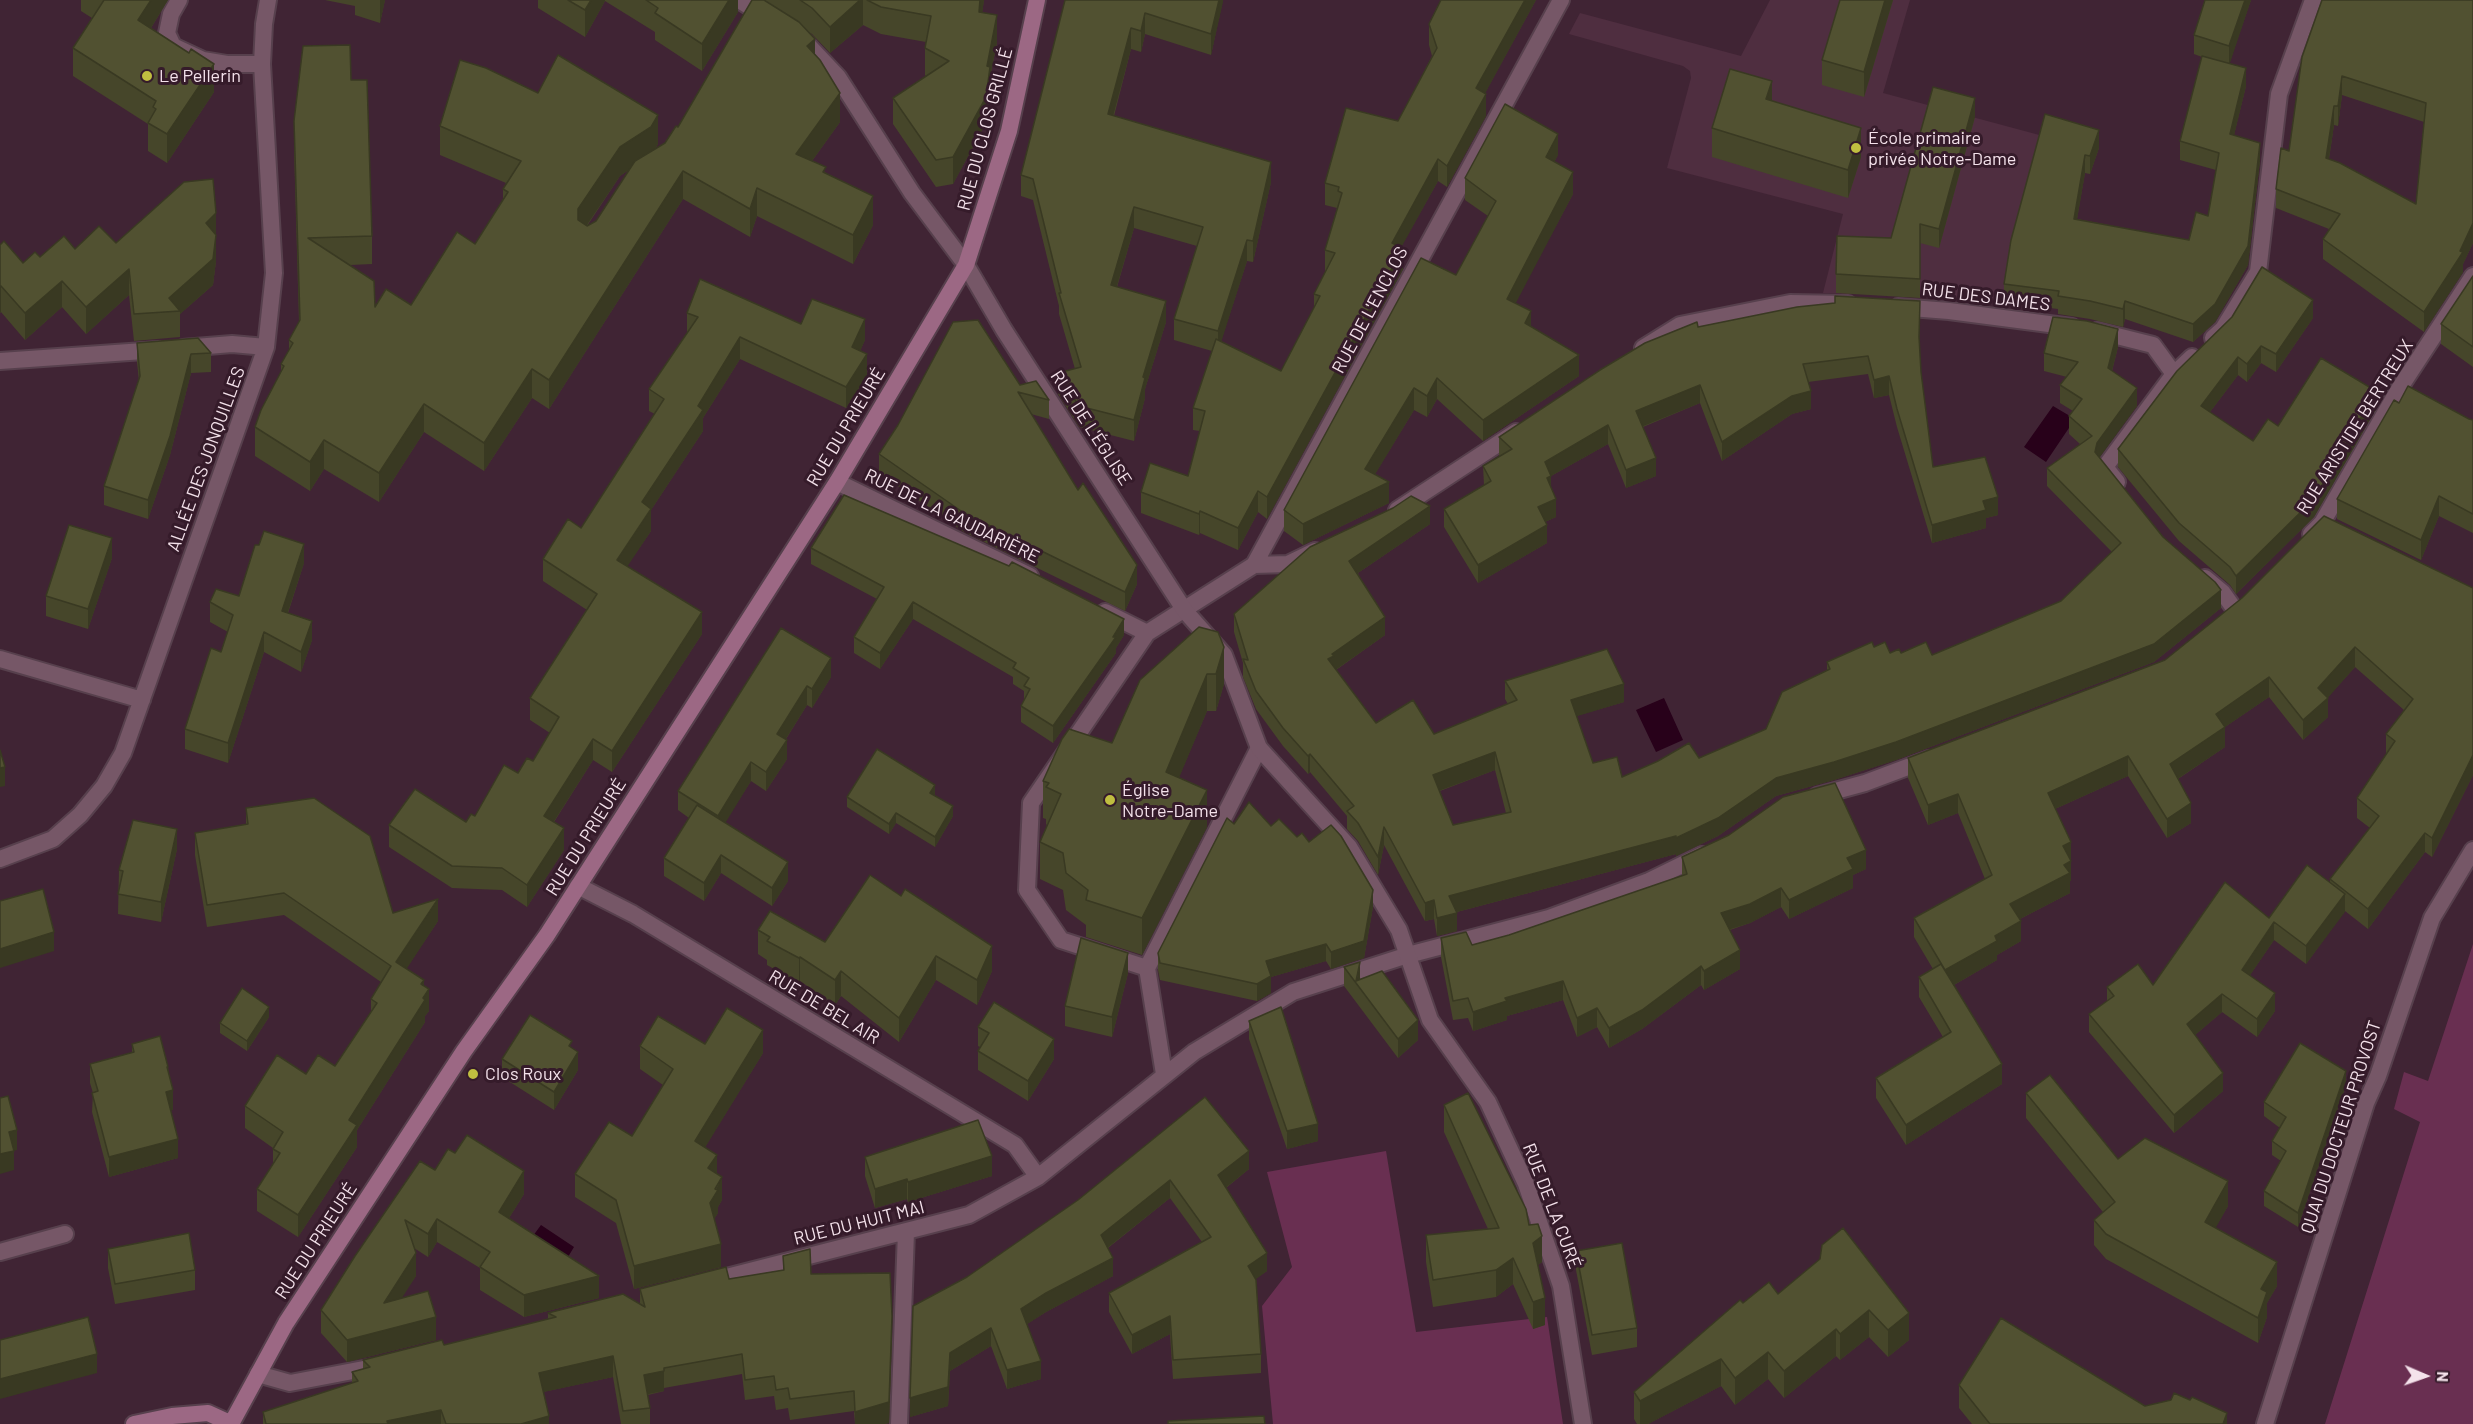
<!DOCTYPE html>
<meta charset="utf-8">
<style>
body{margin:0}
#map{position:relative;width:2473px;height:1424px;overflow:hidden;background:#402434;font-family:Barlow,sans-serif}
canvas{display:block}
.north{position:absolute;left:2395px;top:1346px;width:60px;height:60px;-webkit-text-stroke:4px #351b2a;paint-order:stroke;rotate:92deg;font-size:16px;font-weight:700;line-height:24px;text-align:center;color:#f4e2eb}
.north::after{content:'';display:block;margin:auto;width:21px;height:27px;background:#f4e2eb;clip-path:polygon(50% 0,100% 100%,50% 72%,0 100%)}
</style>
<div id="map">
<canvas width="2473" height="1424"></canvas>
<div class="north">N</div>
</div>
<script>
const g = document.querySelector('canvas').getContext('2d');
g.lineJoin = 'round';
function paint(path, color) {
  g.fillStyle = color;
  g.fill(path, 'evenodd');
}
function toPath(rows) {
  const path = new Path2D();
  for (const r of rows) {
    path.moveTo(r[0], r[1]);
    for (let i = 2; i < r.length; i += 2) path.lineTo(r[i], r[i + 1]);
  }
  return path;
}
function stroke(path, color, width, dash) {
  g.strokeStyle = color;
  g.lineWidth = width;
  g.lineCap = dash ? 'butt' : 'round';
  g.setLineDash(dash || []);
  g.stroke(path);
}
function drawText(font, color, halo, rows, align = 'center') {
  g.font = font + ' Barlow,sans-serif';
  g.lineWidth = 6;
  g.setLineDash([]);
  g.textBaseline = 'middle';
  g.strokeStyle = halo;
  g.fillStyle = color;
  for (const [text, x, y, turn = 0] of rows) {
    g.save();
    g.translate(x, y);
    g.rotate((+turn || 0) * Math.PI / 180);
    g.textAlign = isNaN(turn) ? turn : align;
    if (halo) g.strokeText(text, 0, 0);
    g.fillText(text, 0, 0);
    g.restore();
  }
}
paint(toPath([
 [1770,0,1910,0,1883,93,2043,136,2009,266,2004,302,1930,296,1823,293,1843,214,1667,168,1691,78,1690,71,1683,66,1569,34,1580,13,1741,56]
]), '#4f2e40');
paint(toPath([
 [2473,944,2473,1424,2325,1424,2420,1122,2394,1109,2404,1072,2428,1081],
 [1386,1151,1416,1332,1547,1317,1563,1424,1273,1424,1262,1306,1292,1267,1267,1172]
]), '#692f51');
paint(toPath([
 [2053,406,2075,419,2046,462,2024,447],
 [1664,698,1683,740,1656,752,1636,710],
 [541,1225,574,1247,565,1262,530,1240]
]), '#28011a');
const minor = toPath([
 [179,0,171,14,167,33,173,46,203,60,227,64,262,64],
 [1898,307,1949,311,2072,327],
 [2097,331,2153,345,2174,374,2192,357],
 [2213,338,2223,329,2258,272,2279,94,2313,0],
 [183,348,232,344,266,347],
 [1643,348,1680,325,1790,303,1848,304],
 [0,361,158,350],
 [837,482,1030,576],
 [2117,482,2105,467,2174,374],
 [1397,510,1516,432],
 [2311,534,2322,523,2399,389,2473,276],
 [1254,565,1288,564,1315,551],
 [2205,578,2223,593,2235,610],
 [1105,612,1147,633],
 [0,659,142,700],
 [1817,796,1865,783,1929,759],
 [0,859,53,839,80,815,104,786,123,753,266,347,274,273,262,64,264,24,268,0],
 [578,886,633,914,1015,1145,1038,1177],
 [1147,968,1061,940,1027,890,1031,803,1147,633,1254,565,1561,0],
 [1164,1074,1147,968,1259,748],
 [0,1252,65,1234],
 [707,1282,969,1215,1038,1177,1194,1052,1293,992,1408,955,1549,918,1649,881,1702,855],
 [258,1374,290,1383,374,1367],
 [899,1424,906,1232]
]);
const tertiary = toPath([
 [739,0,766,17],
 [798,38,806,43,838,77,912,193,966,265,1004,330,1185,611,1224,655,1259,748,1349,847,1399,930,1430,1020,1488,1102,1526,1184,1561,1286,1583,1424],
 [2265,1424,2366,1103,2378,1076,2420,953,2432,918,2473,850]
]);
const secondary = toPath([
 [134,1424,172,1416,208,1413,232,1424],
 [231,1424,286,1323,464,1051,547,935,837,482,966,265,1009,131,1037,0]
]);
stroke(minor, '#57404d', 20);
stroke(tertiary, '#57404d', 20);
stroke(secondary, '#57404d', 20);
stroke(minor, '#765767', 16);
stroke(tertiary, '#765767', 16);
stroke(secondary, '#9c6884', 16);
paint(toPath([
 [81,0,168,0,151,28,214,92,167,163,148,151,148,124,73,76,73,48,92,18,81,11],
 [325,0,385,0,380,23,355,15,355,6],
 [538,0,738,0,738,12,702,71,655,40,655,32,605,1,585,37,538,8],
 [752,0,984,0,982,13,997,42,990,78,990,93,986,123,953,184,936,187,893,124,893,98,926,76,925,75,925,48,926,42,881,34,863,25,830,53,812,34,808,32,815,54,840,122,812,161,826,173,873,225,853,264,757,216,750,237,683,199,549,409,532,398,484,471,424,432,379,502,324,469,310,491,255,456,255,427,281,372,281,364,289,351,289,340,299,321,294,150,294,121,351,80,372,236,372,264,350,265,375,307,411,305,475,244,503,199,503,189,506,183,440,155,440,126,538,93,658,144,655,149,665,143,678,127],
 [630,169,596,221,587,226,620,176],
 [1065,0,1223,0,1211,55,1145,34,1141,52,1131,49,1114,116,1271,182,1253,262,1247,261,1221,341,1281,371,1314,308,1314,294,1325,272,1325,250,1337,208,1325,205,1325,183,1398,121,1432,56,1429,45,1429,24,1441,0,1536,0,1485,93,1486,116,1447,187,1438,181,1401,247,1403,269,1267,519,1258,512,1238,550,1200,533,1199,535,1141,513,1141,492,1188,476,1200,431,1193,430,1193,408,1212,351,1174,340,1174,319,1197,246,1134,228,1117,287,1166,322,1145,389,1145,398,1134,441,1079,427,1058,394,1058,373,1075,369,1059,314,1059,306,1033,200,1021,196,1021,175],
 [1840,0,1893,0,1864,97,1822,85,1822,60],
 [2251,0,2229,64,2246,86,2234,135,2260,161,2248,265,2215,322,2193,342,2125,319,2123,327,2090,319,2058,314,2058,309,2004,302,2004,284,2045,114,2099,148,2090,174,2085,173,2077,219,2189,240,2208,216,2216,170,2180,160,2180,141,2202,57,2194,54,2194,35],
 [2322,0,2473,0,2473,243,2463,264,2463,272,2424,332,2323,259,2323,239,2329,229,2276,208,2276,189,2289,151],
 [2342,95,2424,122,2416,204,2329,159,2334,125,2338,126],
 [1772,101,1861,157,1848,198,1712,157,1712,128],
 [1975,117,1939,248,1920,243,1920,298,1836,293,1836,274,1891,238],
 [1558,155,1554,162,1573,194,1515,303,1531,327,1579,376,1483,441,1437,399,1427,417,1414,410,1375,474,1389,503,1303,545,1284,531,1284,510,1456,275,1488,216,1465,200,1465,178],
 [216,213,216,261,213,285,180,314,180,337,134,341,129,295,86,334,62,307,25,340,1,312,0,313,0,245,23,263,40,257,75,249,116,243],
 [2473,276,2473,367,2441,344,2441,324],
 [687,313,801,324,865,340,860,351,867,376,846,408,740,359,703,418,703,431,651,510,651,531,627,566,702,634,612,772,593,760,554,822,564,850,527,907,502,890,452,888,389,847,389,825,466,822,475,816,518,773,533,761,550,733,530,720,530,698,587,610,543,581,543,559,581,528,655,414,649,411,649,389,687,333],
 [2313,318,2276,372,2261,363,2247,382,2238,375,2210,412,2253,441,2278,426,2376,409,2314,517,2236,594,2230,585,2179,541,2118,467,2118,449,2177,371],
 [1920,319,1919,343,1921,372,1933,467,1998,515,1986,518,1986,528,1932,543,1897,427,1889,395,1874,398,1868,374,1808,382,1811,409,1792,414,1722,461,1700,403,1643,427,1656,476,1626,488,1608,444,1551,476,1551,487,1556,517,1545,522,1547,543,1478,583,1444,527,1444,509,1484,485,1483,466,1500,456,1499,456,1499,437,1698,327],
 [137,343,211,353,211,372,191,373,170,455,148,519,104,505,104,486,139,381,137,362],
 [2118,347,2112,371,2137,406,2099,457,2221,608,2154,662,1896,760,1834,780,1776,796,1718,836,1676,856,1676,854,1457,912,1457,931,1437,936,1434,919,1425,921,1384,845,1378,875,1358,841,1347,829,1347,816,1310,772,1308,774,1283,746,1256,709,1243,677,1243,663,1234,632,1234,614,1393,508,1430,524,1358,573,1385,635,1336,670,1376,723,1434,734,1508,704,1505,699,1505,681,1624,702,1576,716,1593,763,1622,777,1699,758,1766,729,1827,671,1827,662,1874,647,1890,653,1932,655,2061,601,2112,552,2047,486,2047,468,2080,444,2069,434,2069,416,2073,411,2060,403,2060,385,2067,377,2044,371,2044,353],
 [1495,770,1506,813,1453,825,1440,791],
 [1020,385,1049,400,1049,419,1031,414,1137,584,1125,611,964,532,879,473,879,454],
 [2399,403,2473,420,2473,533,2439,516,2421,560,2337,519,2337,499],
 [811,548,1124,635,1116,648,1116,653,1053,743,1021,722,1021,706,1024,700,1024,691,1013,684,1013,677,913,619,880,669,854,653,854,637,877,599,811,564],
 [112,558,88,629,46,616,46,596],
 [304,563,288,613,312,640,301,672,264,652,228,763,185,749,185,729,221,652,228,632,210,622,210,602,239,596],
 [2473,588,2473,775,2432,857,2425,852,2368,929,2345,911,2306,964,2274,940,2250,975,2275,1011,2257,1037,2222,1012,2195,1035,2223,1091,2174,1133,2089,1032,2089,1014,2107,1001,2107,987,2153,985,2330,883,2330,879,2370,828,2357,818,2357,798,2386,754,2386,734,2404,710,2355,667,2328,697,2328,717,2303,740,2269,697,2225,727,2225,747,2178,779,2191,823,2167,838,2128,776,2055,809,2071,842,2071,881,2070,881,2070,893,2020,919,2021,941,1997,955,1997,960,1954,985,2002,1084,1906,1145,1876,1098,1876,1078,1943,1037,1919,997,1919,977,1933,969,1914,937,1914,918,1985,879,1958,813,1928,825,1908,778,1908,758],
 [1199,627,1224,684,1216,711,1207,711,1179,777,1207,827,1142,955,1086,937,1086,925,1066,910,1063,890,1040,879,1040,842,1047,825,1046,824,1046,819,1043,818,1043,781,1112,743],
 [781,628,831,677,812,708,807,705,786,739,787,759,766,791,751,781,725,822,788,881,772,906,721,873,704,901,664,876,664,858,689,818,678,810,678,791],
 [935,795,934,796,953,816,935,847,896,823,889,834,847,807,847,797],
 [246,808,393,913,438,921,406,969,424,985,429,1011,425,1016,425,1022,357,1130,357,1147,298,1237,257,1211,257,1189,273,1165,273,1148,245,1128,245,1106,306,1074,335,1066,371,1012,371,999,381,982,284,915,207,927,195,855,195,833,246,824],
 [1234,824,1271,826,1309,842,1373,907,1364,958,1331,969,1326,961,1271,977,1271,993,1257,1001,1160,980,1158,970,1158,953],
 [177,849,161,922,118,914,119,870],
 [1682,857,1866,869,1853,875,1853,888,1789,919,1781,907,1750,923,1730,930,1740,969,1704,990,1701,985,1642,1029,1609,1048,1597,1027,1577,1037,1563,1000,1507,1016,1507,1020,1473,1031,1468,1018,1453,1020,1441,957,1441,938,1472,945,1509,935,1682,876],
 [870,875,992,971,977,1005,936,980,899,1042,841,996,835,1005,800,981,799,983,767,965,767,960,758,954,758,930,825,942],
 [1344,967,1360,980,1418,1040,1398,1058,1344,986],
 [1128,973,1112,1037,1065,1026,1065,1006],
 [269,1017,247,1051,220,1033,220,1023],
 [1249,1021,1318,1141,1287,1149,1249,1039],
 [978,1027,1054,1059,1028,1101,978,1070,978,1051,980,1047,978,1046],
 [132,1044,168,1067,173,1110,171,1110,178,1158,109,1177,92,1112,93,1093,90,1083,90,1064,132,1053],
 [705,1044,763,1053,705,1147,717,1174,722,1200,718,1207,718,1213,714,1219,721,1267,634,1289,616,1223,575,1197,575,1174,632,1136,663,1085,640,1069,640,1046],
 [572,1048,578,1070,554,1110,502,1077,502,1059],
 [2346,1085,2298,1227,2264,1206,2264,1191,2281,1161,2272,1155,2272,1141,2280,1128,2264,1116,2264,1102],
 [2026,1093,2118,1159,2228,1206,2215,1228,2277,1286,2267,1303,2267,1317,2258,1343,2106,1259,2094,1245,2094,1220,2103,1212,2026,1118],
 [1205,1097,1249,1169,1226,1188,1267,1271,1255,1279,1261,1354,1261,1373,1173,1379,1170,1334,1132,1354,1109,1312,1109,1293,1202,1242,1170,1198,1108,1248,1113,1276,1046,1312,1027,1324,1041,1379,1007,1389,991,1346,950,1371,948,1406,910,1417,967,1277,1078,1200],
 [1444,1105,1529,1225,1542,1262,1538,1265,1545,1325,1533,1329,1513,1284,1496,1297,1433,1307,1426,1262,1426,1235,1488,1229,1444,1132],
 [865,1157,992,1176,908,1202,907,1199,875,1208,865,1176],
 [435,1170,524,1194,509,1218,599,1298,524,1317,480,1290,480,1268,437,1242,428,1257,414,1248,416,1276,401,1298,436,1340,347,1362,321,1333,321,1310],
 [108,1249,195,1270,195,1290,115,1304,108,1268],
 [1576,1251,1637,1328,1637,1347,1592,1355,1576,1270],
 [783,1256,811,1274,892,1336,889,1423,884,1424,855,1424,854,1411,790,1420,788,1408,776,1410,774,1396,745,1400,742,1374,664,1388,664,1391,648,1395,650,1408,650,1424,621,1424,613,1377,543,1392,549,1424,263,1424,263,1412,352,1383,352,1372,363,1369,363,1360,444,1345,548,1319,548,1313,640,1304,640,1289,729,1279,783,1270],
 [1820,1259,1909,1340,1888,1357,1869,1337,1840,1360,1836,1356,1784,1398,1768,1379,1735,1405,1721,1386,1648,1424,1637,1424,1634,1419,1634,1392,1743,1303,1778,1294],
 [1959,1385,2145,1406,2227,1424,1972,1424,1959,1408]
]), '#46462a');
paint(toPath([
 [151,0,168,0,138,49,138,20],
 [380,0,385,0,380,23],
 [591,0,605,0,605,1,585,37,585,10],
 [729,0,738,0,738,12,702,71,702,44],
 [860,0,863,0,863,25,830,53,830,27],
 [980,0,984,0,979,39,979,12],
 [1219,0,1223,0,1223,2,1211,55,1211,34],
 [1525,0,1536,0,1476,110,1476,88],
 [1885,0,1893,0,1864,97,1864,72],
 [2245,0,2251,0,2229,66,2229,46],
 [1145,13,1145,34,1141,52,1141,31],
 [997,15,997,42,990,78,990,93,986,123,953,184,953,157,987,66],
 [1131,28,1131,49,1108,135,1108,114],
 [815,39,815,67,807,46],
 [214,64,214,92,167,163,167,134],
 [2246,68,2246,86,2230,152,2230,134],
 [2342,76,2342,95,2338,126,2338,106],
 [1772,81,1772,110,1766,99],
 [840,93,840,122,796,183,796,154],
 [1486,94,1486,116,1447,187,1447,166],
 [1975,98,1975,117,1939,248,1939,229],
 [2334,106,2334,125,2326,178,2326,158],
 [658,115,658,144,651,155,620,176,578,238,578,209,620,147],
 [1861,128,1861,157,1848,198,1848,170],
 [2099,130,2099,148,2090,174,2090,156],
 [1558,134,1558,155,1546,178,1546,157],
 [2260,143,2260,161,2248,265,2215,322,2193,342,2193,324],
 [2085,155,2085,173,2074,237,2074,219],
 [1438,159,1438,181,1392,264,1392,243],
 [1271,162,1271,182,1253,262,1253,241],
 [683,171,683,199,549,409,549,380],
 [1573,172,1573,194,1507,320,1507,299],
 [757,188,757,216,750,237,750,209],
 [873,196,873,225,853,264,853,235],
 [1134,207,1134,228,1111,306,1111,285],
 [216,213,216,261,213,285,180,314,180,311,169,298,206,223],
 [2473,223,2473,243,2463,264,2463,272,2424,332,2424,312,2460,251],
 [1247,240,1247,261,1218,352,1218,331],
 [1403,248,1403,269,1267,519,1267,497],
 [129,269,129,295,86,334,86,307],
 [62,281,62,307,25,340,25,313],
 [1,286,1,312,0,313,0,287],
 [2313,300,2313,318,2276,372,2276,354],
 [1166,301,1166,322,1145,389,1145,398,1134,441,1134,420,1143,377],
 [2125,301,2125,319,2123,327,2123,309],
 [1531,311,1531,333,1525,323],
 [865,319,865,340,852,369,852,347],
 [2118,329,2118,347,2108,386,2108,368],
 [740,337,740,359,703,418,703,431,651,510,651,531,617,582,617,560,642,502,698,406],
 [2261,346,2261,363,2247,382,2247,364],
 [191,354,191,373,170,455,148,519,148,500],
 [867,354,867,376,846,408,846,387],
 [1579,355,1579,376,1483,441,1483,420],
 [2238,357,2238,375,2201,424,2201,406],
 [532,369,532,398,484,471,484,443],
 [1889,376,1889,395,1874,398,1874,380],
 [1437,378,1437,399,1427,417,1427,396],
 [1700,385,1700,403,1636,429,1636,411],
 [1414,388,1414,410,1365,491,1365,469],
 [2137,388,2137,406,2097,461,2095,452,2097,443],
 [1811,391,1811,409,1792,414,1722,461,1722,442,1792,396],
 [2376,391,2376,409,2314,517,2236,594,2236,576],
 [424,404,424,432,379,502,379,473],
 [1608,425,1608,444,1551,476,1551,494,1547,496,1545,462],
 [324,440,324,469,310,491,310,462],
 [1656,458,1656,476,1626,488,1626,470],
 [1389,482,1389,503,1303,545,1303,524],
 [1258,491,1258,512,1238,550,1238,528],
 [2439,496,2439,516,2421,560,2421,540],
 [1998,497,1998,515,1986,518,1986,528,1932,543,1932,525,1983,501],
 [1556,499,1556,517,1538,525,1538,507],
 [1430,506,1430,524,1349,579,1349,561],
 [1200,511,1200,533,1199,535,1199,514],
 [1547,525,1547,543,1478,583,1478,565],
 [112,538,112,558,88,629,88,609],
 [304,544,304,563,282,630,282,611],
 [1137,565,1137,584,1125,611,1125,592],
 [2221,590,2221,608,2154,662,1896,760,1834,780,1776,796,1718,836,1676,856,1676,838,1776,778],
 [913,602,913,619,880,669,880,653],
 [702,612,702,634,612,772,612,751],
 [1385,617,1385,635,1334,671,1328,659,1332,654],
 [1124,619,1124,635,1116,648,1116,653,1053,743,1053,726],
 [312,621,312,640,301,672,301,652],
 [264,632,264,652,228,763,228,743],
 [1224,647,1224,684,1216,711,1216,674],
 [2355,647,2355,667,2325,701,2328,698,2328,717,2303,740,2303,720,2318,688],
 [831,658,831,677,812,708,812,689],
 [1207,674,1207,711,1166,809,1166,772],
 [2269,677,2269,697,2225,727,2225,747,2170,784,2170,764,2216,714],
 [1624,684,1624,702,1571,718,1571,700],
 [807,686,807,705,777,753,777,734],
 [593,739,593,760,544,837,544,816],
 [787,740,787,759,766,791,766,772],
 [1495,752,1495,770,1433,793,1433,775],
 [1310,754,1310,772,1308,774,1308,756],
 [2473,755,2473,775,2432,857,2432,838],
 [2128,756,2128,776,2048,812,2048,793],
 [751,762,751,781,718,835,718,816],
 [5,767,5,786,0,787,0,768],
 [935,785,935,795,930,803,930,793],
 [1207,790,1207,827,1142,955,1142,918],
 [1958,794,1958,813,1928,825,1928,805],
 [2191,803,2191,823,2167,838,2167,819],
 [953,806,953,816,935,847,935,837],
 [896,813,896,823,889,834,889,824],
 [1384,827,1384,845,1378,875,1378,857],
 [564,828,564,850,527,907,527,885],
 [177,829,177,849,161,922,161,902],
 [2425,833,2425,852,2368,929,2368,909],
 [1676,836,1676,854,1449,914,1449,896],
 [2071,842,2071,881,2070,881,2070,893,2010,924,2010,904,2063,846],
 [1866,850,1866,869,1853,875,1853,888,1789,919,1789,900,1847,858],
 [721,855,721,873,704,901,704,883],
 [788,862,788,881,772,906,772,888],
 [1781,888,1781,907,1750,923,1721,932,1721,913],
 [1373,890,1373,907,1364,958,1331,969,1331,952],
 [2345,894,2345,912,2306,964,2306,946],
 [438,899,438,921,396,985,396,962],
 [1434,900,1434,919,1425,921,1425,903],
 [1457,913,1457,931,1437,936,1437,918],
 [2021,921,2021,941,1997,955,1997,960,1945,990,1945,970,1995,936],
 [2274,922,2274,940,2242,987,2242,970],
 [54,932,54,951,0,968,0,949],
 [1326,944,1326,961,1271,977,1271,993,1257,1001,1257,984,1266,961],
 [992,946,992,971,977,1005,977,980],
 [1740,950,1740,969,1704,990,1704,971],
 [1128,953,1128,973,1112,1037,1112,1017],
 [936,956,936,980,899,1042,899,1018],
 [800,957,800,981,799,983,799,958],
 [1360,962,1360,982,1356,983],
 [1701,966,1701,985,1642,1029,1609,1048,1609,1028],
 [841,971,841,996,835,1005,835,980],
 [424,980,424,996,429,989,429,1011,425,1016,425,1022,357,1130,357,1147,298,1237,298,1215],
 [1563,981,1563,1000,1507,1016,1507,1020,1473,1031,1473,1012,1505,998],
 [2275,993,2275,1011,2257,1037,2257,1019],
 [2222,994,2222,1012,2187,1042,2187,1024],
 [269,1007,269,1017,247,1051,247,1041],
 [1597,1008,1597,1027,1577,1037,1577,1018],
 [1418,1020,1418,1040,1398,1058,1398,1039],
 [763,1030,763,1053,695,1164,695,1141],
 [1054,1039,1054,1059,1028,1101,1028,1081],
 [578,1052,578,1070,554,1110,554,1092],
 [2002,1064,2002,1084,1906,1145,1906,1125],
 [2346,1071,2346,1085,2298,1227,2298,1213],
 [2223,1073,2223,1091,2174,1133,2174,1115],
 [173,1090,173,1110,166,1112,166,1092],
 [1318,1124,1318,1141,1287,1149,1287,1131],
 [17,1130,17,1150,9,1152,9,1132],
 [178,1139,178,1158,109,1177,109,1157],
 [14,1151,14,1170,0,1174,0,1154],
 [1249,1151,1249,1169,1218,1194,1218,1175],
 [717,1155,717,1178,708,1168],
 [992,1156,992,1176,908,1202,908,1182],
 [524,1171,524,1194,499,1234,499,1212],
 [722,1177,722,1200,718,1207,718,1213,710,1226,710,1203],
 [907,1179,907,1199,875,1208,875,1189],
 [1170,1180,1170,1198,1101,1253,1101,1235],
 [2228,1181,2228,1206,2205,1247,2205,1222],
 [437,1219,437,1242,428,1257,428,1234],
 [1542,1236,1542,1262,1533,1269,1533,1243],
 [721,1244,721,1267,634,1289,634,1266],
 [416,1253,416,1276,384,1326,384,1303],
 [1267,1253,1267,1271,1248,1285,1248,1266],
 [1113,1258,1113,1276,1046,1312,1021,1328,1021,1309,1046,1293],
 [1513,1258,1513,1284,1496,1297,1496,1270],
 [2277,1262,2277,1286,2267,1303,2267,1317,2258,1343,2258,1318,2261,1289],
 [599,1276,599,1298,524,1317,524,1295],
 [1545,1298,1545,1325,1533,1329,1533,1302],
 [1869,1310,1869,1337,1840,1360,1840,1334],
 [1909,1313,1909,1340,1888,1357,1888,1330],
 [892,1316,889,1423,884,1424,855,1424,855,1412],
 [1170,1316,1170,1334,1132,1354,1132,1335],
 [436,1317,436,1340,347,1362,347,1340],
 [991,1328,991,1346,950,1371,948,1406,910,1417,910,1398,950,1353],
 [1836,1329,1836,1356,1784,1398,1784,1371],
 [1768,1352,1768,1379,1735,1405,1735,1378],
 [97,1354,97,1373,0,1399,0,1379],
 [613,1356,613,1377,539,1393,539,1373],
 [1721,1359,1721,1386,1648,1424,1640,1424,1640,1401],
 [1041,1361,1041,1379,1007,1389,1007,1370],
 [664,1371,664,1391,644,1395,644,1375],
 [441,1410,441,1424,387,1424,387,1421],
 [2227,1413,2227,1424,2223,1424],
 [549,1416,549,1424,521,1424]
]), '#393922');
const building = toPath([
 [104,0,151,0,138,20,189,53,191,49,214,64,167,134,148,123,156,109,153,107,156,101,73,48,104,0],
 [568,0,591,0,585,10,568,0],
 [646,0,729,0,702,44,655,13,658,8,646,0],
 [752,0,764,0,799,22,815,39,807,46,820,60,840,93,796,154,826,167,823,172,873,196,853,235,757,188,750,209,683,171,549,380,532,369,484,443,424,404,379,473,324,440,310,462,255,427,261,410,284,366,281,364,293,343,289,340,300,320,294,121,303,46,350,45,351,80,367,80,372,236,308,238,374,281,375,307,386,289,411,305,457,232,475,244,508,192,503,189,521,161,440,126,460,60,486,68,538,93,558,55,658,115,651,127,620,147,578,209,578,220,587,226,596,221,635,161,665,143,676,126,678,127,752,0],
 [800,0,860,0,830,27,812,8,800,0],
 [867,0,980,0,979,12,997,15,987,66,990,67,986,97,953,157,936,160,893,98,949,61,925,48,931,16,881,7,867,0],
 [1065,0,1219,0,1211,34,1145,13,1141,31,1131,28,1108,114,1271,162,1253,241,1247,240,1218,331,1174,319,1203,227,1134,207,1111,285,1166,301,1143,377,1145,378,1134,420,1079,406,1058,373,1081,367,1059,293,1061,293,1033,179,1021,175,1065,0],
 [1441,0,1525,0,1476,88,1486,94,1447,166,1438,159,1392,243,1403,248,1267,497,1258,491,1238,528,1200,511,1199,514,1141,492,1150,463,1188,476,1205,411,1193,408,1216,339,1281,371,1320,296,1314,294,1335,253,1325,250,1342,193,1338,191,1339,187,1325,183,1346,108,1398,121,1437,48,1429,24,1441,0],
 [1840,0,1885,0,1864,72,1822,60,1840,0],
 [2205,0,2245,0,2229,46,2194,35,2205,0],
 [2322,0,2473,0,2473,223,2460,251,2463,252,2424,312,2323,239,2340,214,2276,189,2281,148,2289,151,2302,57,2322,0],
 [2342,76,2426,103,2416,204,2340,163,2326,158,2334,106,2338,106,2342,76],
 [2202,56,2246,68,2230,134,2260,143,2248,246,2215,304,2193,324,2125,301,2123,309,2090,301,2058,296,2059,291,2004,284,2011,240,2045,114,2099,130,2090,156,2085,155,2074,219,2189,240,2196,212,2208,216,2219,153,2180,141,2202,56],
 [1730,69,1772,81,1766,99,1861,128,1848,170,1712,128,1730,69],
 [1933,87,1975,98,1939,229,1920,224,1920,279,1836,274,1837,236,1891,238,1933,87],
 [1505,104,1558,134,1546,157,1573,172,1507,299,1531,311,1525,323,1579,355,1483,420,1437,378,1427,396,1414,388,1365,469,1389,482,1303,524,1284,510,1421,258,1456,275,1496,201,1465,178,1505,104],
 [213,179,216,213,206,223,216,235,213,259,169,298,180,311,134,314,129,269,86,307,62,281,25,313,1,286,0,287,0,245,4,241,23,263,35,252,40,257,64,236,75,249,99,226,116,243,184,182,213,179],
 [2262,267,2313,300,2276,354,2261,346,2247,364,2238,357,2201,406,2253,441,2268,419,2278,426,2321,358,2376,391,2314,499,2236,576,2230,567,2179,523,2118,449,2177,371,2232,317,2262,267],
 [2473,276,2473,347,2441,324,2473,276],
 [700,279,801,324,812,299,865,319,852,347,867,354,846,387,740,337,698,406,703,410,642,502,651,509,617,560,702,612,612,751,593,739,544,816,564,828,527,885,502,868,452,866,389,825,415,789,466,822,471,814,475,816,504,765,518,773,527,758,533,761,559,717,530,698,597,594,543,559,568,519,581,528,664,399,649,389,698,317,687,313,700,279],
 [1835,296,1920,301,1919,337,1921,372,1933,467,1985,457,1998,497,1983,501,1986,510,1932,525,1897,409,1889,376,1874,380,1868,356,1803,364,1811,391,1792,396,1722,442,1700,385,1636,411,1656,458,1626,470,1608,425,1545,462,1551,476,1547,478,1556,499,1538,507,1547,525,1478,565,1444,509,1491,481,1483,466,1512,449,1499,437,1600,370,1645,343,1697,322,1698,327,1797,307,1835,303,1835,296],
 [2053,317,2087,321,2118,329,2108,368,2137,388,2097,443,2095,452,2163,537,2215,582,2221,590,2154,644,1896,742,1834,762,1776,778,1718,818,1676,838,1676,836,1449,896,1457,913,1437,918,1434,900,1425,903,1384,827,1378,857,1358,823,1347,811,1354,806,1310,754,1308,756,1283,728,1256,691,1243,659,1248,660,1234,614,1310,547,1393,508,1411,496,1430,506,1349,561,1385,617,1332,654,1334,656,1328,659,1376,723,1413,700,1434,734,1517,700,1505,681,1607,649,1624,684,1571,700,1593,763,1617,757,1622,777,1658,761,1689,743,1699,758,1766,729,1782,692,1830,669,1827,662,1872,642,1874,647,1885,642,1890,653,1899,649,1901,653,1926,642,1932,655,2061,601,2121,543,2047,468,2092,436,2069,416,2082,399,2060,385,2078,362,2044,353,2053,317],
 [1495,752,1511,812,1453,825,1433,775,1495,752],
 [978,320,1020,385,1036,381,1049,400,1018,392,1078,490,1083,483,1137,565,1125,592,964,513,879,454,898,425,953,322,978,320],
 [198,338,211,353,191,354,170,436,148,500,104,486,140,376,137,343,198,338],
 [2408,386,2469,419,2473,420,2473,514,2439,496,2421,540,2337,499,2394,400,2399,403,2408,386],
 [844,495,1009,566,1012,562,1124,619,1113,637,1116,637,1053,726,1021,706,1030,689,1024,686,1029,678,1013,668,1016,663,913,602,880,653,854,637,884,587,811,548,844,495],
 [2324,516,2473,588,2473,755,2432,838,2425,833,2368,909,2330,879,2379,816,2357,798,2395,741,2386,734,2413,699,2355,647,2318,688,2328,698,2303,720,2269,677,2216,714,2225,727,2170,764,2191,803,2167,819,2128,756,2048,793,2071,842,2063,846,2071,861,2064,865,2070,873,2010,904,2021,921,1995,936,1997,941,1945,970,1914,918,1992,875,1958,794,1928,805,1908,758,2165,660,2242,598,2324,516],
 [69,525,112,538,88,609,46,596,69,525],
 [264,531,304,544,282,611,312,621,301,652,264,632,228,743,185,729,211,648,221,652,233,615,210,602,216,589,239,596,255,545,259,545,264,531],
 [1199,627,1218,632,1224,647,1216,674,1207,674,1166,772,1207,790,1142,918,1086,900,1088,890,1066,873,1063,853,1040,842,1061,794,1046,787,1049,783,1043,781,1062,739,1069,729,1112,743,1140,680,1199,627],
 [781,628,831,658,812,689,807,686,777,734,787,740,766,772,751,762,718,816,678,791,781,628],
 [877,749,935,785,930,793,953,806,935,837,896,813,889,824,847,797,877,749],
 [0,750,5,767,0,768,0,750],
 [1835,783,1866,850,1847,858,1853,869,1789,900,1781,888,1750,904,1721,913,1740,950,1704,971,1701,966,1642,1010,1609,1028,1597,1008,1577,1018,1563,981,1505,998,1507,1001,1473,1012,1468,998,1453,1001,1441,938,1466,932,1472,945,1509,935,1687,874,1682,857,1729,835,1783,797,1835,783],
 [314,798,370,836,393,913,438,899,396,962,424,980,421,984,429,989,423,998,425,1000,349,1120,357,1125,298,1215,257,1189,280,1153,273,1149,283,1132,245,1106,277,1055,306,1074,318,1055,335,1066,377,1003,371,999,391,966,284,893,207,905,195,833,248,824,246,808,314,798],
 [1249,802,1271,826,1279,819,1297,837,1302,833,1309,842,1331,825,1341,836,1373,890,1364,941,1331,952,1326,944,1266,961,1271,976,1257,984,1160,963,1158,953,1227,818,1234,824,1249,802],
 [697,805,788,862,772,888,721,855,704,883,664,858,697,805],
 [133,820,177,829,161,902,118,894,123,871,119,870,133,820],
 [2307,865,2345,894,2306,946,2274,922,2242,970,2275,993,2257,1019,2222,994,2187,1024,2223,1073,2174,1115,2089,1014,2114,996,2107,987,2138,964,2153,985,2225,882,2269,918,2307,865],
 [870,875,901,896,905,889,992,946,977,980,936,956,899,1018,841,971,835,980,800,957,799,958,767,941,770,937,758,930,770,911,825,942,870,875],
 [43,889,54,932,0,949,0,901,43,889],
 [1081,938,1128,953,1112,1017,1065,1006,1081,938],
 [1360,962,1356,981,1382,971,1418,1020,1398,1039,1344,967,1360,962],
 [1941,964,2002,1064,1906,1125,1876,1078,1951,1032,1919,977,1941,964],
 [242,988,269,1007,247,1041,220,1023,242,988],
 [994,1002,1054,1039,1028,1081,978,1051,989,1033,978,1027,994,1002],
 [1281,1007,1318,1124,1287,1131,1249,1021,1281,1007],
 [727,1008,763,1030,695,1141,717,1155,708,1168,722,1177,715,1189,718,1190,710,1203,721,1244,634,1266,616,1200,575,1174,609,1122,632,1136,673,1069,640,1046,658,1016,705,1044,727,1008],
 [530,1015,572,1041,569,1046,578,1052,554,1092,502,1059,530,1015],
 [160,1036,168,1067,167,1067,173,1090,166,1092,178,1139,109,1157,92,1093,98,1091,90,1064,134,1052,132,1044,160,1036],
 [2300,1043,2346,1071,2298,1213,2264,1191,2286,1151,2272,1141,2286,1117,2264,1102,2300,1043],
 [2050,1075,2118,1159,2145,1138,2228,1181,2205,1222,2277,1262,2261,1289,2267,1292,2258,1318,2106,1234,2094,1220,2115,1202,2026,1093,2050,1075],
 [1468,1093,1526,1209,1529,1225,1538,1224,1542,1236,1533,1243,1545,1298,1533,1302,1513,1258,1496,1270,1433,1280,1426,1235,1499,1228,1444,1105,1468,1093],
 [8,1096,17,1130,9,1132,14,1151,0,1154,0,1098,8,1096],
 [1205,1097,1249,1151,1218,1175,1267,1253,1248,1266,1256,1280,1261,1354,1173,1360,1170,1316,1132,1335,1109,1293,1211,1237,1170,1180,1101,1235,1113,1258,1046,1293,1021,1309,1041,1361,1007,1370,991,1328,950,1353,948,1387,910,1398,913,1306,967,1277,1078,1200,1205,1097],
 [978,1120,992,1156,908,1182,907,1179,875,1189,865,1157,978,1120],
 [467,1135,524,1171,499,1212,599,1276,524,1295,480,1267,490,1252,437,1219,428,1234,405,1220,416,1253,384,1303,428,1291,436,1317,347,1340,321,1310,355,1256,420,1161,435,1170,448,1149,455,1153,467,1135],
 [1843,1228,1909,1313,1888,1330,1869,1310,1840,1334,1836,1329,1784,1371,1768,1352,1735,1378,1721,1359,1640,1401,1634,1392,1740,1300,1743,1303,1769,1282,1778,1294,1820,1259,1822,1245,1843,1228],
 [189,1233,195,1270,115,1284,108,1249,189,1233],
 [1622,1243,1637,1328,1592,1335,1576,1251,1622,1243],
 [810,1249,811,1274,890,1273,892,1316,889,1402,855,1412,854,1391,790,1399,788,1388,776,1390,774,1376,745,1380,742,1354,664,1368,664,1371,644,1375,650,1408,623,1411,613,1356,539,1373,549,1416,521,1424,446,1424,441,1410,387,1421,388,1424,266,1424,263,1412,358,1381,352,1372,370,1367,363,1360,442,1340,444,1345,556,1317,548,1313,623,1294,645,1307,640,1289,726,1267,729,1279,784,1270,783,1256,810,1249],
 [88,1317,97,1354,0,1379,0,1340,88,1317],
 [2001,1318,2145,1406,2171,1400,2174,1393,2190,1400,2192,1397,2227,1413,2223,1424,1990,1424,1959,1385,2001,1318],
 [1264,1416,1265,1424,1168,1424,1168,1421,1264,1416]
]);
paint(building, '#515131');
stroke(building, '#393922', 1.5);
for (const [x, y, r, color] of [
 [147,76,6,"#c0be40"],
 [1856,148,6,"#c0be40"],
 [1110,800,6,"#c0be40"],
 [473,1074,6,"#c0be40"]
]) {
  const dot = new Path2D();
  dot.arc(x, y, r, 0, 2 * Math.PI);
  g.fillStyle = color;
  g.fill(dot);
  stroke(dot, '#351b2a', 2);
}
drawText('18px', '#f4e2eb', '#351b2a', [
 ["Le Pellerin",159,76],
 ["École primaire",1868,138],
 ["privée Notre-Dame",1868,159],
 ["Église",1122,790],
 ["Notre-Dame",1122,811],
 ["Clos Roux",485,1074]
], 'left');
drawText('18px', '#f4e2eb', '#351b2a', [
 ["RUE DU CLOS GRILLÉ",985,129,-75],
 ["RUE DES DAMES",1986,297,7],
 ["RUE DE L'ENCLOS",1370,310,-62],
 ["RUE DU PRIEURÉ",846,427,-59],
 ["RUE ARISTIDE BERTREUX",2355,427,-58],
 ["RUE DE L'ÉGLISE",1091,428,57],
 ["ALLÉE DES JONQUILLES",206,459,-70],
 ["RUE DE LA GAUDARIÈRE",952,516,26],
 ["RUE DU PRIEURÉ",586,837,-58],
 ["RUE DE BEL AIR",824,1007,31],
 ["QUAI DU DOCTEUR PROVOST",2341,1127,-72],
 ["RUE DE LA CURÉ",1552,1206,69],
 ["RUE DU HUIT MAI",859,1223,-14],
 ["RUE DU PRIEURÉ",316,1241,-57]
]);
</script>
